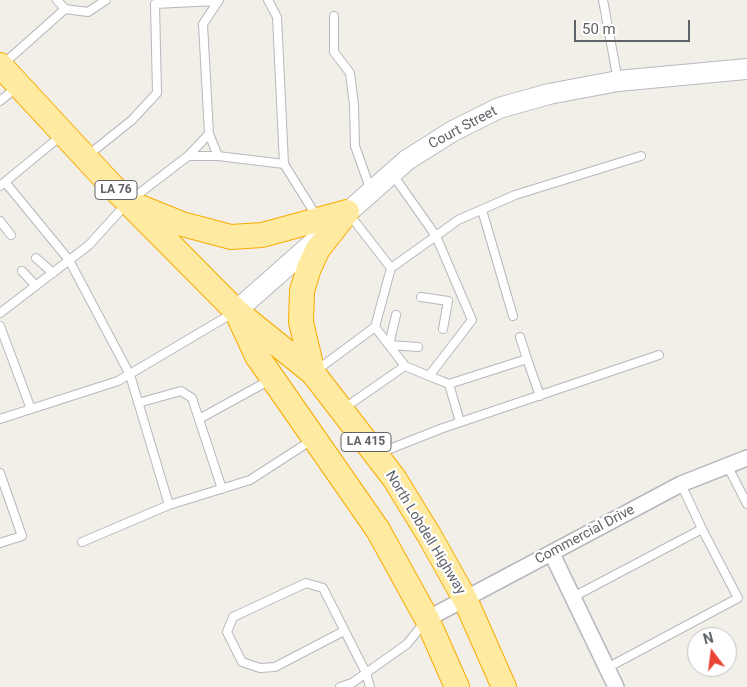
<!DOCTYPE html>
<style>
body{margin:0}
#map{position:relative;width:747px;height:687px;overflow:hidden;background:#f1efe8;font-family:Roboto,sans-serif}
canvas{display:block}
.north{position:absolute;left:687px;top:627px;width:50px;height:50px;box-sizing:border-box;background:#fff;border:1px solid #bfc1c3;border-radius:50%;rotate:345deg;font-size:14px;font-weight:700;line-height:20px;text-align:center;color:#5f6368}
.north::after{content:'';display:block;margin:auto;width:18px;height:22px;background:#ea4335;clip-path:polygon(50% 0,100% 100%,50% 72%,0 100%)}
.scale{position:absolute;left:574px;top:20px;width:116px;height:22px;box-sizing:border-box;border:2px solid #5f6368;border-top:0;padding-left:6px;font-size:15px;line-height:18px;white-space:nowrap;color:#5f6368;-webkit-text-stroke:4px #fff;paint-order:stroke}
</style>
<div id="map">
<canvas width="747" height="687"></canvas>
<div class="north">N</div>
<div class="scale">50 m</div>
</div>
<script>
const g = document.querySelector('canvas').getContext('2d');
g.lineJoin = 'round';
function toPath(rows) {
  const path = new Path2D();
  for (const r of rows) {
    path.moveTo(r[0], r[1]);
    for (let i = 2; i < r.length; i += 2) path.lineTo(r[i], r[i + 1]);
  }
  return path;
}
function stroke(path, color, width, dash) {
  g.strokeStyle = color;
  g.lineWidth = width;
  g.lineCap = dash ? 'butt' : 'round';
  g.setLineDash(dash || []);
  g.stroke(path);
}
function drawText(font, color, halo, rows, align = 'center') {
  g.font = font + ' Roboto,sans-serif';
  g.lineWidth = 4.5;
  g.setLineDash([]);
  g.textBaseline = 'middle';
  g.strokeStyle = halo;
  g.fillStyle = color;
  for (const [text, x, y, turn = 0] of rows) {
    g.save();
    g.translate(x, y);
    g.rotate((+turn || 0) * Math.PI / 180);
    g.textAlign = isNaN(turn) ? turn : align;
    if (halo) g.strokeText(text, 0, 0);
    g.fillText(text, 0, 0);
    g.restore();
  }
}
const service = toPath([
 [268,0,277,17,284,164,317,217],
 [603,0,618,81],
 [65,9,88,12,106,0],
 [334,16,334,52,350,73,354,105,355,146,371,191],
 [2,65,65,9,57,0],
 [0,101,16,88],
 [209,134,218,156,284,164],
 [87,156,132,120,157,93,155,4,217,1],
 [188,156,218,156],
 [393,175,436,236,458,220,515,195,641,156],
 [5,182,69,260,130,375,169,505],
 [0,186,62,135],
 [482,210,513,316],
 [349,214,391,268],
 [0,221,11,235],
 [36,258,53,273],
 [22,271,36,286],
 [421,297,448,301,443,329],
 [0,313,89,245,128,202,188,156,209,134,203,24,219,0],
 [396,315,389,345,418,347],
 [0,326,31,409],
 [520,337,527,359],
 [317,370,375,327],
 [429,376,472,320,436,236,391,268,375,327,405,366,429,376,449,384],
 [138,403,181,391,192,398,222,489],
 [343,409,405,366],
 [0,419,118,381,233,313],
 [199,419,270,380],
 [460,422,449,384,527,359,540,396],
 [377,454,443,428,659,355],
 [727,465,747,504],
 [0,473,22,536,0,543],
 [681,484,702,529],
 [82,542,169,505,250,480,312,440],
 [573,597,702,529,738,598,607,668],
 [344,631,275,667,260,668,242,662,227,632,233,617,306,583,323,588,366,673,370,687],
 [340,687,352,683,407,644,424,623]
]);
const minor = toPath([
 [552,554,616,687],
 [427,619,681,484,747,458]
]);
const secondary = toPath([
 [236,311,407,160,453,131,499,108,549,94,618,81,747,69]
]);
const trunk = toPath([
 [0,65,111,185,236,311,313,373,394,478,429,535,465,599,504,687],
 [140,207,182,224,231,237,262,235,347,212],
 [239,317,257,356,378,530,427,619,457,687],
 [313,373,301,322,302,291,309,268,318,249,347,212]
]);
stroke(service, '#b5b8bc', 10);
stroke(minor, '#b5b8bc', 18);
stroke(secondary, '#b6babf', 22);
stroke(trunk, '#f9ab00', 26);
stroke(service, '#fff', 8);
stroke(minor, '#fff', 15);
stroke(secondary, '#fff', 20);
stroke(trunk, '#feeaa1', 24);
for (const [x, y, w] of [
 [116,190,42],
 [366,442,50]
]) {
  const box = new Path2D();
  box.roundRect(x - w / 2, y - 9.5, w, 19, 4);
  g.fillStyle = '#fff';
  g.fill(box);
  stroke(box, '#5f6368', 1);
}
drawText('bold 12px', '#5f6368', null, [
 ["LA 76",116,190],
 ["LA 415",366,442]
]);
drawText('14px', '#5f6368', '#fff', [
 ["Court Street",463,128,-28],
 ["North Lobdell Highway",425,533,59],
 ["Commercial Drive",585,535,-28]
]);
</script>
